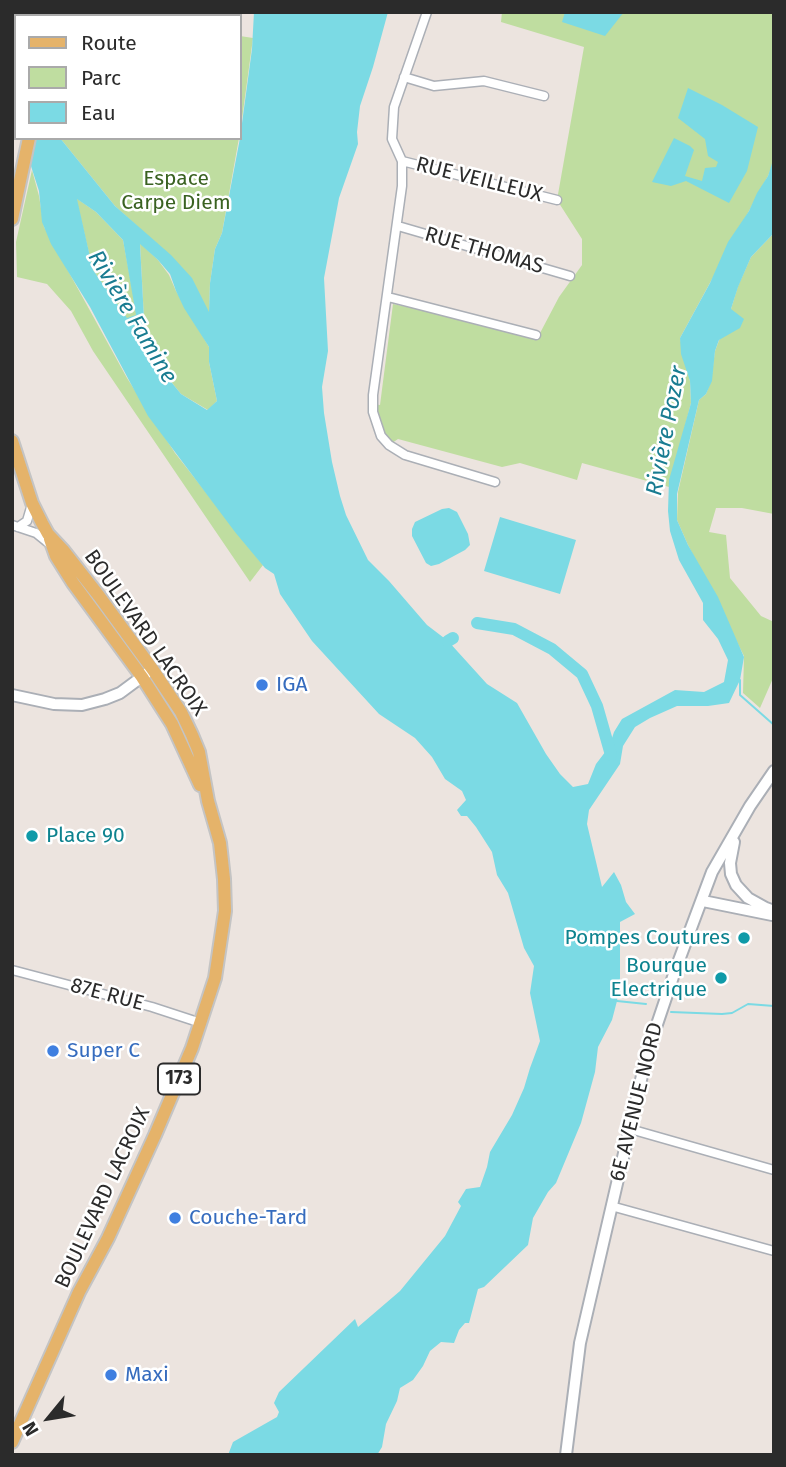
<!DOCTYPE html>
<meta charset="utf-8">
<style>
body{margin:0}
#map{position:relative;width:786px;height:1467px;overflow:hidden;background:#ece4df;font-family:"Fira Sans",sans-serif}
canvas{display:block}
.frame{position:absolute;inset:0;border:14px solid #2b2b2b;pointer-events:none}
.legend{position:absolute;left:14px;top:14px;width:228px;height:126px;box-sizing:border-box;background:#fff;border:2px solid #aaa;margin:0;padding:9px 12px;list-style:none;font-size:21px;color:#2b2b2b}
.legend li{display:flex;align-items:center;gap:14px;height:35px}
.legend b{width:35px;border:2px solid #aaa}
.north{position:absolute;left:14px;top:1383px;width:70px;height:70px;-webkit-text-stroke:5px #fff;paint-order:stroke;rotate:240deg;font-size:19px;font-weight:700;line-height:28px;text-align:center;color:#2b2b2b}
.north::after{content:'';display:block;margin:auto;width:24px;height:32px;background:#2b2b2b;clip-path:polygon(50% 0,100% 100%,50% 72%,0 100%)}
</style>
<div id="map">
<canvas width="786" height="1467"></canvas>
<div class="frame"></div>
<ul class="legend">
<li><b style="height:9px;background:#e5b36a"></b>Route</li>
<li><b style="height:19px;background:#bfdda0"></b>Parc</li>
<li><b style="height:19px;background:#7bdae4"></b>Eau</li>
</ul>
<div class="north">N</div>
</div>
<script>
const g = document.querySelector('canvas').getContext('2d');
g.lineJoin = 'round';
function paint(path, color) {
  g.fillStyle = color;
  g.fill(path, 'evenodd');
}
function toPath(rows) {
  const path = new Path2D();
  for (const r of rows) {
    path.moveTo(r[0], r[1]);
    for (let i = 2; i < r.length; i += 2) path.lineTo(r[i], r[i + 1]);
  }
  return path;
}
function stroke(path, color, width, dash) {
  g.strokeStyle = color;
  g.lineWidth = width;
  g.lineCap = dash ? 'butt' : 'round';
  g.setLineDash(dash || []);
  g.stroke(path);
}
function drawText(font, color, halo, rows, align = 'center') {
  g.font = font + ' "Fira Sans",sans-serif';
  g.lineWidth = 5;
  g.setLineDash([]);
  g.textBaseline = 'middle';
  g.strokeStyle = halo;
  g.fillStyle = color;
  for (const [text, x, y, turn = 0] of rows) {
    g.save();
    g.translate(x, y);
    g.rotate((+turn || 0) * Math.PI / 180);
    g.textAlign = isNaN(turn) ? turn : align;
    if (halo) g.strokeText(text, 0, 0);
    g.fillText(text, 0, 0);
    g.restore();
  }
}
paint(toPath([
 [502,12,774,12,774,160,768,176,749,211,680,338,690,381,691,403,669,487,582,463,577,480,520,463,502,467,398,439,389,445,381,436,373,404,380,405,393,304,539,335,559,297,582,265,582,239,557,200,584,47,501,22],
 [240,36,253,38,240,134],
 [60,138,239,138,222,233,215,249,210,283,209,314,137,226,115,206],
 [32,170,39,196,44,227,127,378,175,453,263,565,250,582,93,351,71,311,47,284,17,277,16,242],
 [76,198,96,212,123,240,137,315,127,319,93,270],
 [774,233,774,514,742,508,716,508,709,532,726,535,730,578,761,616,774,622,774,676,760,708,743,693,744,656,688,545,677,520,678,492,699,400,706,394,711,381,715,351,731,309,738,286,751,257],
 [140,243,158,260,169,275,176,291,209,347,209,362,217,401,208,410,181,394,164,373,145,338]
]), '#bfdda0');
paint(toPath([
 [254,12,388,12,373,67,360,106,357,132,358,144,339,198,324,278,328,351,322,387,324,413,332,462,340,496,346,515,368,560,389,581,427,625,448,641,487,684,517,703,546,754,560,774,573,787,588,784,596,764,609,747,614,732,622,719,675,690,704,692,724,682,728,660,718,639,703,620,703,603,679,560,670,531,668,511,669,480,691,403,690,381,681,354,680,338,710,283,728,242,749,211,757,193,768,176,774,157,774,233,751,257,738,287,731,309,744,319,740,328,719,340,715,351,712,381,706,394,699,400,677,494,677,520,688,545,718,597,744,657,740,680,729,703,708,706,677,706,650,718,635,727,623,746,620,764,589,810,587,824,602,887,614,872,621,885,626,902,635,914,620,922,620,978,617,1001,612,1020,598,1047,595,1072,581,1123,556,1183,548,1192,533,1218,528,1245,484,1287,478,1289,469,1323,465,1323,459,1330,454,1343,441,1342,430,1351,423,1366,413,1380,400,1388,397,1401,386,1424,382,1447,377,1455,228,1455,233,1442,277,1417,279,1412,274,1403,279,1392,355,1319,358,1327,400,1291,445,1236,461,1206,458,1202,466,1189,480,1187,487,1167,490,1152,512,1115,524,1088,530,1068,540,1041,530,993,534,966,524,948,508,893,497,875,492,852,476,827,467,816,461,816,457,810,466,800,462,791,445,779,432,757,415,738,379,714,312,641,280,594,274,574,265,568,235,532,148,416,90,307,51,244,42,222,39,191,22,138,60,138,115,206,171,255,192,278,209,312,210,283,215,249,222,233,240,138,252,49],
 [77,199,96,212,123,240,136,315,127,318,93,270],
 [140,244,158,260,170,274,176,291,184,308,209,347,209,362,217,401,207,410,181,394,164,373,145,338],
 [565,12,624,12,605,36,562,22],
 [688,88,722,105,758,127,747,171,729,203,686,181,671,186,652,182,674,138,690,146,694,150,685,176,702,181,705,168,716,167,718,162,708,156,705,139,678,118],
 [449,508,457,512,468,534,470,545,465,550,439,564,431,566,426,563,412,536,412,529,415,522,442,509],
 [500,517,576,540,560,594,484,571]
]), '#7bdae4');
stroke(toPath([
 [740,680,740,695,774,725],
 [617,1001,646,1004],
 [671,1012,722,1014,732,1013,748,1004,774,1006]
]), '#7bdae4', 2);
stroke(toPath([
 [477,623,514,629,552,649,582,674,597,706,611,755],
 [448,641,453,638]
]), '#7bdae4', 12);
const street = toPath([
 [427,12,394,107,392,139,402,161,402,186,373,395,373,412,381,436,389,445,405,455,495,482],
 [404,77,434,86,484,81,544,96],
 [402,161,557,200],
 [398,226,570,276],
 [388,297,536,335],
 [12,525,36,533,52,546],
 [18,527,27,521,32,504],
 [12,970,152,1007,201,1023],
 [630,1129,774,1170],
 [611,1206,774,1251]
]);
const secondary = toPath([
 [12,695,54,704,82,705,105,699,120,693,147,673],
 [734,842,730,863,731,874,736,885,748,898,766,908,774,911],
 [703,901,772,915],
 [566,1455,580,1343,647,1054,675,971,712,872,750,806,774,771]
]);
const primary = toPath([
 [52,16,53,12],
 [12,219,29,138],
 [12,441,32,503,42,523,48,534,63,550,99,596,153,670,181,712,192,735,199,752,208,801,220,843,224,879,225,911,215,978,192,1048,155,1135,108,1238,79,1292,12,1442],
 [50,539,56,556,73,583,142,677,172,724,200,785]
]);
stroke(street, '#abafb6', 11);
stroke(secondary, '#abafb6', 14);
stroke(primary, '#c4c4c4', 16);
stroke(street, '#fff', 8);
stroke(secondary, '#fff', 10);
stroke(primary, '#e5b36a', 12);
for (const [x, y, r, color] of [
 [262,685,7,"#3f7fe0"],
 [32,836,7,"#0f9aa8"],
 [744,938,7,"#0f9aa8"],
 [721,978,7,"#0f9aa8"],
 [53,1051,7,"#3f7fe0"],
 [175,1218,7,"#3f7fe0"],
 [111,1375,7,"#3f7fe0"]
]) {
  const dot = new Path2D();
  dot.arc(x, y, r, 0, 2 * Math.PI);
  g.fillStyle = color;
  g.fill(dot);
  stroke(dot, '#fff', 2.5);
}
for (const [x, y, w] of [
 [179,1079,42]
]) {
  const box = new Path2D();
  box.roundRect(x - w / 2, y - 15.5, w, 31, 5);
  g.fillStyle = '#fff';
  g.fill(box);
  stroke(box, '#2b2b2b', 2);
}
drawText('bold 19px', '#2b2b2b', null, [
 ["173",179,1079]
]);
drawText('21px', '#3a6221', '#fff', [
 ["Espace",176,179],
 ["Carpe Diem",176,203]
]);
drawText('21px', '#2b2b2b', '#fff', [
 ["RUE VEILLEUX",479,180,14],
 ["RUE THOMAS",484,251,16],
 ["BOULEVARD LACROIX",145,633,55],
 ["87E RUE",107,995,15],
 ["6E AVENUE NORD",637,1102,-76],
 ["BOULEVARD LACROIX",103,1198,-65]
]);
drawText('21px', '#366cbe', '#fff', [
 ["IGA",276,685],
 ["Super C",67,1051],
 ["Couche-Tard",189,1218],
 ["Maxi",125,1375]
], 'left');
drawText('21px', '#0d838f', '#fff', [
 ["Place 90",46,836,"left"],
 ["Pompes Coutures",730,938],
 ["Bourque",707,966],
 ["Electrique",707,990]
], 'right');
drawText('italic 23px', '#197c91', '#fff', [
 ["Rivière Famine",132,317,59],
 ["Rivière Pozer",667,431,-79]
]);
</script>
